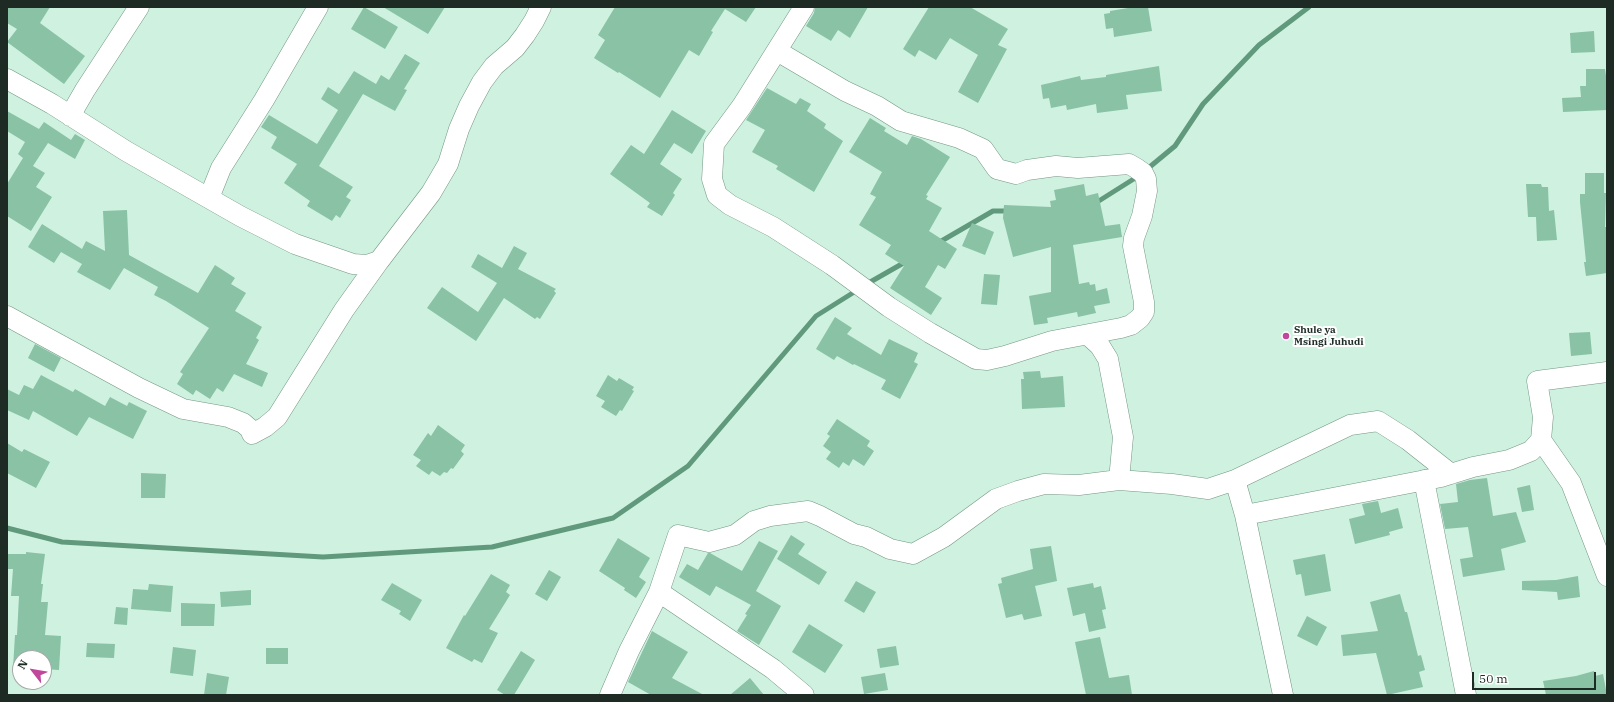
<!DOCTYPE html>
<style>
body{margin:0}
#map{position:relative;width:1614px;height:702px;overflow:hidden;background:#cef2df;font-family:"IBM Plex Serif",serif}
canvas{display:block}
.frame{position:absolute;inset:0;border:8px solid #1d2b24;pointer-events:none}
.north{position:absolute;left:12px;top:650px;width:40px;height:40px;box-sizing:border-box;background:#fff;border:1px solid #a5aaa7;border-radius:50%;rotate:301deg;font-size:11px;font-weight:700;line-height:16px;text-align:center;color:#1d2b24}
.north::after{content:'';display:block;margin:auto;width:14px;height:18px;background:#c0479b;clip-path:polygon(50% 0,100% 100%,50% 72%,0 100%)}
.scale{position:absolute;left:1472px;top:672px;width:124px;height:18px;box-sizing:border-box;border:2px solid #1d2b24;border-top:0;padding-left:5px;font-size:12px;line-height:14px;white-space:nowrap;color:#1d2b24;-webkit-text-stroke:3px #fff;paint-order:stroke}
</style>
<div id="map">
<canvas width="1614" height="702"></canvas>
<div class="frame"></div>
<div class="north">N</div>
<div class="scale">50 m</div>
</div>
<script>
const g = document.querySelector('canvas').getContext('2d');
g.lineJoin = 'round';
function toPath(rows) {
  const path = new Path2D();
  for (const r of rows) {
    path.moveTo(r[0], r[1]);
    for (let i = 2; i < r.length; i += 2) path.lineTo(r[i], r[i + 1]);
  }
  return path;
}
function stroke(path, color, width, dash) {
  g.strokeStyle = color;
  g.lineWidth = width;
  g.lineCap = dash ? 'butt' : 'round';
  g.setLineDash(dash || []);
  g.stroke(path);
}
function paint(path, color) {
  g.fillStyle = color;
  g.fill(path, 'evenodd');
}
function drawText(font, color, halo, rows, align = 'center') {
  g.font = font + ' "IBM Plex Serif",serif';
  g.lineWidth = 4;
  g.setLineDash([]);
  g.textBaseline = 'middle';
  g.strokeStyle = halo;
  g.fillStyle = color;
  for (const [text, x, y, turn = 0] of rows) {
    g.save();
    g.translate(x, y);
    g.rotate((+turn || 0) * Math.PI / 180);
    g.textAlign = isNaN(turn) ? turn : align;
    if (halo) g.strokeText(text, 0, 0);
    g.fillText(text, 0, 0);
    g.restore();
  }
}
stroke(toPath([
 [1146,170,1175,146,1203,104,1259,45,1309,7],
 [1094,204,1140,175],
 [938,243,993,211,1010,211],
 [865,285,907,261],
 [7,528,62,542,323,557,492,547,613,518,688,466,816,316,859,289]
]), '#61997d', 5);
paint(toPath([
 [7,7,50,7,40,23,85,56,64,84,7,42,17,29,7,23],
 [364,7,398,27,385,49,351,29],
 [383,7,445,7,428,34],
 [615,7,756,7,746,22,725,9,711,31,713,32,699,56,689,50,660,98,619,72,618,73,594,58,605,40,598,35],
 [815,7,868,7,850,38,838,30,831,41,806,26,814,13],
 [929,7,970,7,1008,29,998,45,1007,49,978,103,958,92,978,55,950,38,936,60,919,50,915,57,903,49],
 [1134,7,1148,7,1152,31,1114,37,1113,28,1106,29,1104,14,1110,13,1110,11],
 [1594,31,1595,52,1571,53,1570,33],
 [405,54,420,63,404,89,407,90,395,111,363,94,319,166,353,187,346,197,351,200,340,218,336,215,332,221,307,206,310,201,284,183,297,164,271,148,277,137,261,127,269,115,317,144,338,110,321,99,328,87,339,94,354,71,376,84,381,75,389,80],
 [1159,66,1162,91,1126,95,1128,109,1097,113,1096,104,1067,110,1066,105,1051,108,1049,98,1043,99,1041,85,1080,76,1081,80,1106,77,1106,75],
 [1586,69,1605,69,1606,76,1607,76,1607,110,1563,112,1562,98,1581,97,1580,86,1586,86],
 [767,88,796,104,800,98,811,104,807,111,826,124,824,128,843,141,814,192,776,169,778,166,752,152,765,130,746,120],
 [672,110,706,131,692,154,674,143,660,164,682,179,673,193,675,195,662,216,647,207,650,203,610,174,631,145,644,154],
 [7,111,39,129,44,122,71,140,75,134,85,140,75,159,48,143,33,166,45,173,36,187,52,197,31,231,7,216,7,184,23,158,18,154,25,142,7,131],
 [870,118,886,128,884,131,907,145,912,136,921,139,950,157,926,195,928,196,926,199,942,208,929,231,957,249,945,269,938,265,925,287,942,298,931,315,890,288,904,266,885,254,891,245,859,225,876,197,870,194,882,172,849,152],
 [1585,173,1604,173,1604,193,1606,193,1605,227,1607,227,1607,273,1586,276,1584,262,1586,262,1580,202,1580,194,1585,194],
 [1084,184,1086,196,1098,193,1105,226,1120,224,1122,237,1073,245,1079,284,1089,282,1090,285,1095,284,1096,291,1107,288,1110,303,1094,306,1096,313,1078,317,1077,312,1047,318,1048,323,1034,325,1029,296,1051,292,1051,247,1013,257,1003,218,1004,205,1051,207,1050,201,1056,200,1054,190],
 [1526,184,1541,184,1542,187,1548,187,1549,211,1554,210,1557,240,1537,241,1536,217,1528,217],
 [127,210,129,255,198,293,215,265,235,278,231,284,246,293,235,311,262,327,256,338,259,340,246,364,268,373,262,387,234,374,223,392,217,388,210,399,196,390,193,395,177,384,183,374,180,372,209,328,166,301,154,295,158,287,124,268,110,290,77,272,82,264,61,252,54,263,28,247,42,224,82,249,86,241,105,251,103,211],
 [972,223,994,232,985,255,962,246],
 [514,246,527,253,518,269,556,289,554,291,556,293,540,319,537,317,535,319,504,298,476,341,427,308,442,287,478,312,497,283,471,267,478,254,502,268],
 [984,274,1000,275,997,305,981,304],
 [835,317,852,328,847,334,881,355,889,339,918,353,914,362,918,364,900,399,881,389,886,380,854,364,853,365,837,356,834,360,816,349],
 [1590,332,1592,354,1571,356,1569,333],
 [35,344,61,358,54,372,28,358],
 [1040,371,1041,378,1063,376,1065,407,1022,409,1021,379,1024,379,1023,372],
 [41,375,73,392,75,389,105,406,110,397,127,406,129,402,147,411,133,439,89,417,77,436,33,411,29,420,7,410,7,389,19,395,24,385,33,389],
 [608,375,617,381,619,378,634,387,632,390,634,391,622,411,620,410,616,416,601,407,605,401,596,396],
 [837,419,870,441,867,446,874,451,864,466,853,459,849,466,843,462,839,468,826,459,831,452,823,446,830,436,827,434],
 [438,425,465,445,461,451,464,454,453,469,451,468,447,473,444,472,440,476,432,471,429,475,416,466,421,460,413,455,428,433,431,436],
 [7,443,22,452,24,449,50,462,36,488,7,473],
 [141,473,166,474,165,498,141,498],
 [1487,478,1493,516,1516,512,1526,542,1501,549,1505,570,1463,577,1460,559,1473,557,1468,527,1445,529,1440,504,1458,502,1456,484,1470,480],
 [1530,485,1534,510,1522,512,1517,488],
 [1378,501,1381,513,1398,508,1403,528,1389,532,1390,535,1355,544,1349,519,1365,515,1362,504],
 [791,535,805,544,798,554,827,572,819,585,777,559],
 [618,538,650,558,639,577,646,582,636,598,624,590,625,588,599,571],
 [759,541,778,551,756,591,781,606,759,645,737,631,747,615,745,614,751,605,716,586,710,596,679,577,687,564,698,570,708,553,710,553,742,571],
 [1051,546,1057,581,1035,586,1042,616,1024,620,1022,614,1006,618,998,584,1002,583,1001,578,1033,569,1030,549],
 [26,552,45,554,41,584,43,584,41,602,48,602,45,635,61,636,59,670,44,669,44,658,20,658,20,669,13,668,15,635,17,635,19,596,11,596,13,569,7,569,7,554,26,554],
 [1325,554,1331,591,1305,596,1301,574,1296,575,1293,560],
 [549,570,561,577,547,601,535,594],
 [491,574,510,585,506,592,510,595,489,629,498,633,482,663,474,659,472,662,446,648,464,615,465,616],
 [1578,576,1580,597,1558,600,1557,592,1522,590,1522,581,1556,580],
 [856,581,876,592,864,613,844,601],
 [392,583,422,600,410,621,399,614,401,611,381,600],
 [1093,583,1094,588,1101,586,1106,609,1102,610,1106,628,1089,632,1085,613,1073,616,1067,588],
 [149,584,173,586,171,612,131,609,133,589,148,590],
 [251,590,251,605,221,607,220,592],
 [1400,594,1405,612,1407,612,1418,656,1421,655,1425,670,1419,672,1423,687,1387,695,1376,653,1343,656,1341,635,1378,631,1370,602],
 [181,603,215,604,214,626,181,626],
 [116,607,128,608,127,625,114,624],
 [1307,616,1327,627,1317,646,1297,636],
 [809,624,843,645,825,673,792,652],
 [652,631,688,652,672,678,704,695,651,695,628,682],
 [1100,637,1109,678,1129,675,1132,695,1086,695,1075,642],
 [87,643,115,644,114,658,86,657],
 [896,646,899,665,880,668,877,649],
 [173,647,196,650,193,676,170,673],
 [266,648,288,648,288,664,266,664],
 [521,651,535,660,514,695,505,695,497,690],
 [1594,671,1595,676,1603,674,1607,695,1546,695,1543,681,1576,676],
 [207,673,229,677,226,695,204,695],
 [885,673,888,690,864,694,861,677],
 [750,678,764,695,730,695]
]), '#89c2a5');
const street = toPath([
 [777,51,845,91,877,106,901,121,959,138,983,149,997,169,1016,174,1027,170,1056,166,1078,168,1129,164,1136,168,1143,173,1146,179,1147,191,1142,216,1134,238,1133,246,1144,302,1144,312,1140,318,1131,325,1121,328,1052,341,1005,356,987,360,976,359,930,333,889,307,832,265,773,227,730,205,717,195,712,179,714,144,742,106,804,7],
 [7,79,52,104,126,151,240,216,295,244,353,264,367,265,379,261],
 [70,116,85,90,139,7],
 [209,198,221,168,264,100,318,7],
 [7,316,139,388,183,409,228,417,243,423,250,429,252,434,265,427,277,417,344,310,379,261,431,193,448,164,459,129,469,106,482,82,494,66,515,48,525,35,534,21,541,7],
 [1088,335,1100,346,1108,359,1123,437,1119,480],
 [1541,440,1571,483,1607,576],
 [1235,480,1245,515,1283,695],
 [1424,480,1466,695],
 [1245,515,1441,477,1473,467,1509,460,1531,451,1541,440,1543,417,1537,381,1607,372],
 [659,592,773,669,804,695],
 [610,695,629,651,659,592,678,535,709,542,735,535,754,521,770,516,808,511,820,516,854,534,866,537,890,549,913,554,944,537,996,499,1018,491,1044,484,1079,485,1119,480,1172,484,1208,489,1235,480,1350,425,1378,421,1408,440,1451,474]
]);
stroke(street, '#749684', 21);
stroke(street, '#fff', 20);
for (const [x, y, r, color] of [
 [1286,336,4,"#c0479b"]
]) {
  const dot = new Path2D();
  dot.arc(x, y, r, 0, 2 * Math.PI);
  g.fillStyle = color;
  g.fill(dot);
  stroke(dot, '#fff', 1.5);
}
drawText('bold 10px', '#1d2b24', '#fff', [
 ["Shule ya",1294,330],
 ["Msingi Juhudi",1294,342]
], 'left');
</script>
